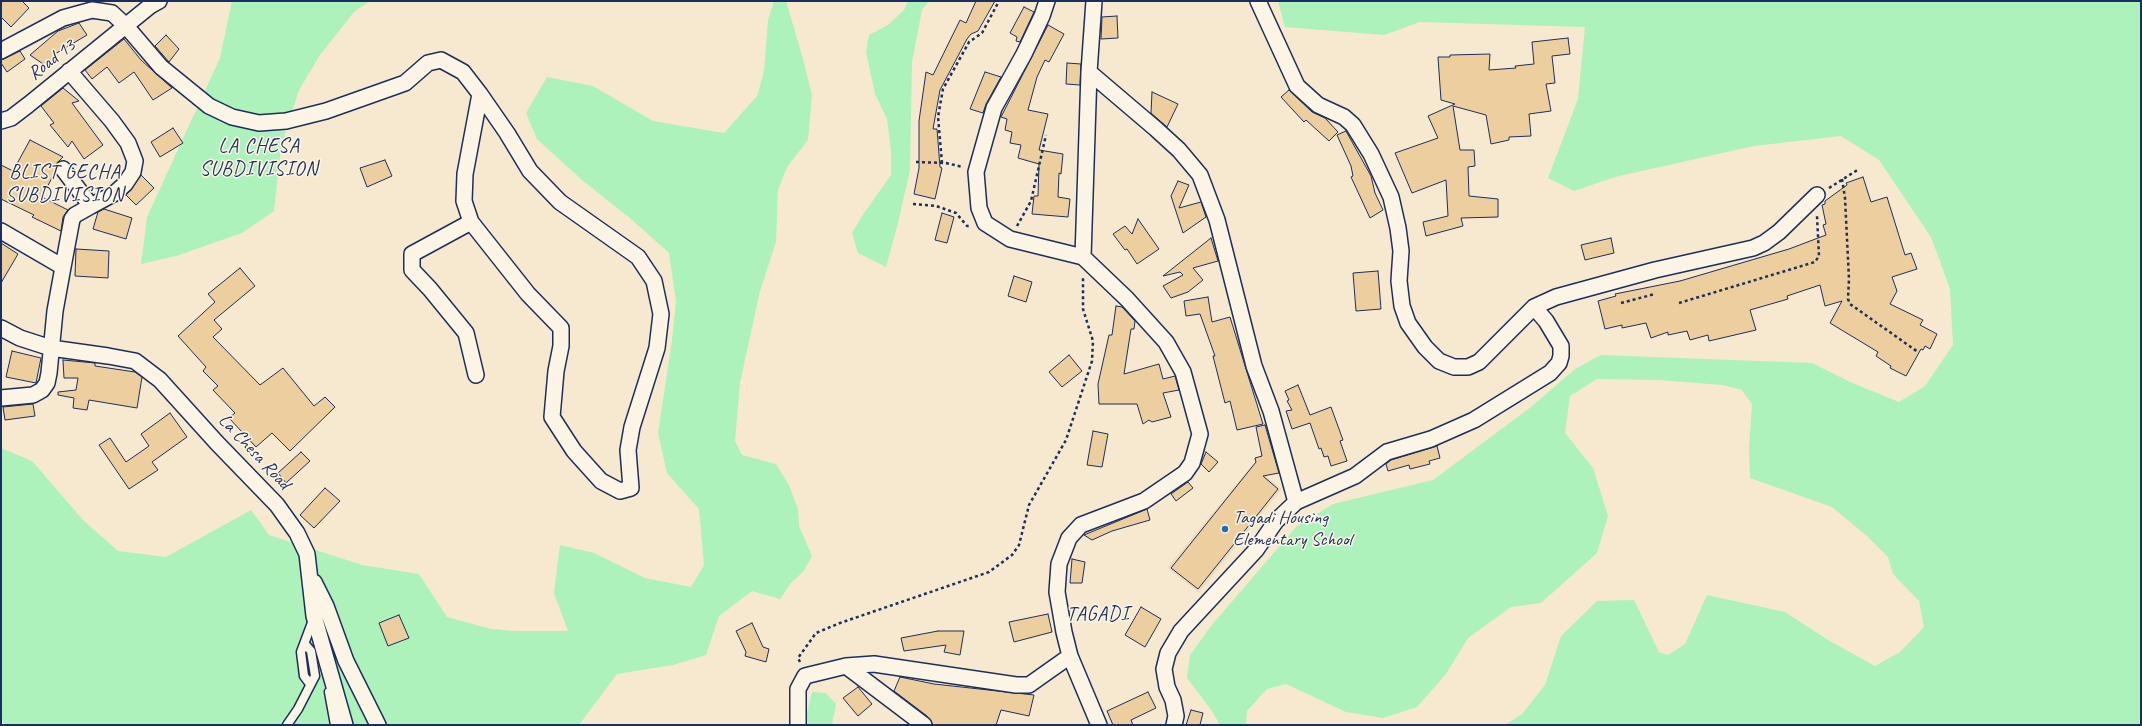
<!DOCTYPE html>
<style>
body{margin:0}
#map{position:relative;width:2142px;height:726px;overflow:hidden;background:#f7e9d0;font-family:Caveat,sans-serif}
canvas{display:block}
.frame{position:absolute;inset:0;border:2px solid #1b2f5e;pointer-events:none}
</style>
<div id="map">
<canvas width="2142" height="726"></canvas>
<div class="frame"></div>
</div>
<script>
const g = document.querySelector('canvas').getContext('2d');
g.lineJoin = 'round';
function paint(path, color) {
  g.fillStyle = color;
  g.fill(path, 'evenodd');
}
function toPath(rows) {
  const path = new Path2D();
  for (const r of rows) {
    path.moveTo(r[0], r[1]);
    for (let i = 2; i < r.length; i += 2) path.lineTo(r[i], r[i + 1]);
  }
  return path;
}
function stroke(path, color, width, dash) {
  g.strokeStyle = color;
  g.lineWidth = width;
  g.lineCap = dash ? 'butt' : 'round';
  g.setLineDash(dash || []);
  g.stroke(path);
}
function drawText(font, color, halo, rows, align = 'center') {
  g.font = font + ' Caveat,sans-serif';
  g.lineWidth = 3;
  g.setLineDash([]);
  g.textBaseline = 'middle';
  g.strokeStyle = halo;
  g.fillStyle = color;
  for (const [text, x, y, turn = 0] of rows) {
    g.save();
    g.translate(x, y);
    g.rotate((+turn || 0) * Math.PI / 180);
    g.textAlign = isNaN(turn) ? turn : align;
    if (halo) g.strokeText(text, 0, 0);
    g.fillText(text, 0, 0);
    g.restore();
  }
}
paint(toPath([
 [1252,465,1282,489,1199,593,1167,568]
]), '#f0ddbf');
paint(toPath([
 [232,1,370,1,354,12,320,55,299,90,281,146,274,211,242,233,176,256,141,264,147,217,220,58],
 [774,1,786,1,803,59,812,95,808,140,787,167,778,190,776,242,760,291,740,383,735,441,742,455,776,464,789,485,798,509,799,526,812,556,804,571,791,583,780,599,752,591,719,616,706,655,673,665,617,674,579,725,6,725,1,720,1,448,32,461,83,520,118,551,166,557,251,510,269,535,362,565,419,574,447,617,491,629,515,631,568,631,554,593,560,545,594,553,645,578,691,587,704,565,699,509,667,473,658,433,672,340,676,301,669,253,631,219,582,180,537,139,526,113,547,77,593,86,653,121,724,133,757,96,764,72,768,20],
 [908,1,929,1,922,10,912,62,910,170,897,227,886,267,858,253,852,233,862,216,891,175,891,151,887,119,875,94,866,52,869,35,888,25,904,10],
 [1278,1,2141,1,2141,725,1505,725,1522,714,1545,685,1561,636,1597,601,1634,600,1659,652,1668,655,1685,644,1707,595,1785,612,1828,640,1875,666,1900,652,1924,627,1919,601,1893,574,1888,557,1867,536,1832,507,1750,478,1749,448,1752,404,1742,390,1722,385,1659,380,1597,379,1570,396,1565,433,1593,468,1608,516,1597,553,1541,603,1511,607,1468,638,1446,674,1417,707,1383,718,1346,712,1286,684,1267,689,1247,711,1246,725,1220,725,1212,711,1187,678,1190,655,1211,626,1296,527,1333,504,1433,480,1531,407,1575,369,1601,355,1812,363,1850,382,1899,402,1925,386,1953,345,1950,289,1931,237,1879,160,1841,136,1754,146,1615,177,1574,191,1548,178,1578,99,1585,27,1420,22,1384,35,1285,27],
 [812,692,826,693,836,704,832,725,804,725]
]), '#adf1bb');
const building = toPath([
 [1,1,22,1,29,8,11,27,1,17,1,1],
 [976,1,995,1,978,31,971,34,967,39,940,90,933,129,937,129,940,167,942,168,935,199,914,194,919,168,919,121,926,72,933,75,960,20,966,23,976,1],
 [1024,7,1034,12,1020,42,1016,41,1017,37,1010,33,1024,7],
 [1117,16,1118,38,1101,39,1102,17,1117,16],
 [79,23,87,35,55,54,49,68,30,55,58,31,79,23],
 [1048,25,1064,34,1049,62,1045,60,1037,77,1028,110,1048,114,1039,150,1063,154,1061,174,1059,173,1058,197,1070,199,1068,217,1032,214,1034,196,1038,196,1039,164,1018,158,1021,145,1010,143,1012,132,1005,130,1007,119,1001,117,1048,25],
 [166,35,179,49,169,62,155,46,166,35],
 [1568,38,1570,54,1552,56,1555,83,1546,84,1551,111,1529,114,1531,136,1509,137,1509,140,1491,144,1486,115,1453,106,1460,150,1474,150,1475,166,1468,167,1469,196,1498,199,1498,217,1461,218,1463,226,1426,236,1423,222,1448,216,1446,180,1412,193,1395,153,1438,138,1428,116,1455,104,1441,100,1438,57,1450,57,1450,55,1490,54,1489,70,1516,68,1515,66,1534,64,1532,42,1568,38],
 [124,39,141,60,172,88,153,100,134,72,119,83,107,67,92,79,85,70,124,39],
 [20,51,25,59,7,72,1,63,1,60,20,51],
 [1067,63,1081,64,1080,85,1066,84,1067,63],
 [985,72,1001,77,986,104,983,113,970,109,985,72],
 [63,88,79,101,72,103,103,145,84,159,72,141,68,147,50,125,54,123,41,106,63,88],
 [1289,90,1312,112,1325,118,1338,132,1329,141,1306,120,1304,122,1281,97,1289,90],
 [1152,92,1178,104,1167,127,1151,113,1152,92],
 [173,128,183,143,160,157,151,142,173,128],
 [1346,131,1371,176,1375,193,1383,210,1370,218,1351,177,1353,176,1351,166,1337,135,1346,131],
 [30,140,63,157,55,165,55,172,42,197,68,210,63,217,61,231,32,217,34,215,1,199,1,165,13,171,30,140],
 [385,160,392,176,367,187,360,168,385,160],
 [141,175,154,188,136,205,126,195,141,175],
 [1863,177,1871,202,1887,197,1905,255,1911,253,1917,269,1892,277,1897,291,1890,304,1923,320,1920,325,1937,334,1930,349,1925,346,1923,350,1921,349,1906,376,1890,368,1891,366,1876,356,1878,352,1830,323,1842,301,1825,306,1820,285,1787,296,1788,299,1750,310,1756,330,1709,341,1708,335,1690,340,1687,331,1668,335,1668,332,1651,338,1646,323,1622,328,1622,325,1605,329,1598,301,1616,296,1615,294,1680,281,1789,249,1826,235,1823,225,1826,224,1822,205,1825,204,1825,201,1847,185,1846,183,1863,177],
 [1178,181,1189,185,1179,208,1201,202,1206,217,1183,233,1171,196,1178,181],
 [104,209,132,218,126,239,93,229,98,212,104,209],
 [942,213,954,217,947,243,935,240,942,213],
 [1138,219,1159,249,1137,264,1127,249,1125,250,1113,234,1125,226,1132,234,1138,219],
 [1211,238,1218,261,1193,268,1203,280,1188,292,1171,298,1163,286,1183,275,1180,272,1163,276,1211,238],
 [1611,238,1614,253,1585,260,1581,245,1611,238],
 [1,243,18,254,1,283,1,243],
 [76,249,109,251,108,278,75,276,76,249],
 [240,268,255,286,214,320,222,329,213,337,260,385,283,368,314,406,325,397,335,407,290,451,272,433,256,447,229,418,235,413,213,390,218,386,203,371,206,367,178,336,215,302,208,294,240,268],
 [1378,271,1381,309,1356,311,1353,273,1378,271],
 [1014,276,1032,282,1026,302,1008,296,1014,276],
 [1208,297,1212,322,1230,317,1263,424,1237,430,1230,401,1225,403,1213,356,1215,356,1200,314,1186,316,1184,301,1208,297],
 [1116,306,1122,307,1135,321,1134,329,1131,329,1124,374,1159,364,1163,379,1175,376,1179,390,1163,393,1171,417,1152,422,1149,420,1143,424,1137,404,1099,404,1098,384,1109,335,1112,335,1116,306],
 [12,351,41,358,36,383,6,377,12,351],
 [1069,355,1082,371,1062,387,1049,372,1069,355],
 [63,360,95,363,95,366,135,372,142,377,137,408,89,400,87,410,73,408,74,398,58,395,58,392,76,390,78,378,64,378,63,360],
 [1298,385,1310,415,1331,407,1343,440,1340,441,1347,461,1331,466,1328,456,1324,457,1321,448,1319,449,1310,423,1292,429,1286,411,1292,410,1287,401,1289,400,1285,391,1298,385],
 [33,404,35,416,5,420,3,407,33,404],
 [170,413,187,437,152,462,158,470,129,489,99,445,110,438,126,462,149,446,141,434,170,413],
 [1265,425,1279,473,1263,476,1278,489,1198,589,1171,568,1256,462,1255,458,1262,456,1256,427,1265,425],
 [1093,431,1108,434,1102,467,1087,465,1093,431],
 [1437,446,1440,458,1429,461,1430,464,1410,469,1409,465,1388,471,1386,464,1391,460,1437,446],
 [301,452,310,461,286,483,278,473,301,452],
 [1206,452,1218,462,1209,472,1201,464,1206,452],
 [1188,482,1193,488,1176,501,1171,494,1188,482],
 [325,488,340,501,314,528,300,515,325,488],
 [1147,509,1150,520,1112,531,1092,540,1084,535,1147,509],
 [1072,559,1085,562,1082,583,1070,583,1072,559],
 [1141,607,1161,619,1145,647,1125,635,1141,607],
 [1048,614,1052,632,1014,642,1009,622,1048,614],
 [399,615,409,638,388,646,379,623,399,615],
 [752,623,763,647,769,649,766,662,745,656,746,652,736,631,752,623],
 [938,631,964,631,960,655,944,652,946,645,904,651,901,638,938,631],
 [900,677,934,684,1034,695,1029,716,1001,710,996,725,933,725,927,716,894,691,900,677],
 [858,687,872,704,858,716,843,698,858,687],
 [1148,692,1156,708,1131,720,1133,725,1113,725,1107,711,1148,692],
 [1191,710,1203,713,1200,725,1186,725,1191,710]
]);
paint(building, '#ecce9f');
stroke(building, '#1b2f5e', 1);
const lane = toPath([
 [310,684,304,676,301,652,313,620],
 [329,692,335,725],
 [287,725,298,709,315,676,311,651,305,644]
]);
const street = toPath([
 [1047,1,1042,16,1024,54,994,108,976,172,979,208,985,223,1010,239,1083,257,1127,299,1166,342,1183,372,1200,434,1192,463,1185,473,1144,501,1081,525,1069,538,1059,564,1057,592,1064,632,1070,656,1099,725],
 [1258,1,1297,86,1318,105,1344,117,1353,125,1371,154,1391,197,1398,228,1401,251,1399,281,1402,306,1408,323,1425,347,1439,361,1454,367,1468,367,1479,362,1534,307,1556,297,1655,270,1753,248,1764,243,1779,232,1817,195],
 [1,51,63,18,92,10,112,13,126,26,161,67,209,106,232,117,259,123,286,121,326,111,405,83,428,63,441,60,463,72,480,94,507,133,530,171,560,202,638,257,654,281,661,314,657,348,632,427,628,450,631,488,620,491,601,481,574,451,552,417,556,371,561,346,561,328,528,294,471,222,464,201,465,174,480,94],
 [69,71,112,121,128,143,135,161,133,172,125,184,115,193,91,206],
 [1089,72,1156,129,1179,150,1200,175,1217,220,1254,366,1271,411,1296,502],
 [1,121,11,118,28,105,150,6,159,1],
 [63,169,91,206,75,215,72,219,63,267],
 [471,222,412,254,412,270,430,289,466,333,476,375],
 [1,231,63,267,55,311,49,373,47,383,42,390,33,395,1,398],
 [1083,257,1089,72,1094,1],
 [1,328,20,338,51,348,108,356,135,361,160,380,217,443,277,505,297,533,307,554,314,616,345,725],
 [314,582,326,606,346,661,378,725],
 [846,666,924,725],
 [798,725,798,689,805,676,846,666,874,664,1016,685,1029,685,1070,656],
 [1174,725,1176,716,1173,700,1167,687,1164,669,1168,653,1181,631,1256,550,1276,521,1296,502,1355,476,1387,452,1431,439,1474,420,1550,373,1559,363,1561,356,1561,346,1546,321,1534,307]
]);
stroke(lane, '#1b2f5e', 11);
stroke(street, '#1b2f5e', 18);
stroke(toPath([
 [916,162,946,163,963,167],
 [942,163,938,117,943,89,969,42,982,33,999,1],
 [1842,179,1845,198,1849,279,1848,299,1850,304,1918,352],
 [1829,188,1859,169],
 [913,204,936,206,956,213,967,226,971,226],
 [1017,226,1031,201,1046,135],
 [1621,303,1655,294],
 [1679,303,1815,262,1819,256,1817,216],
 [800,662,798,658,816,633,840,623,989,572,1012,555,1019,545,1029,505,1066,440,1092,361,1093,341,1083,309,1083,278]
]), '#1b2f5e', 2.5, [3, 3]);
stroke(lane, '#fcf5e5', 8);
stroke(street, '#fcf5e5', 15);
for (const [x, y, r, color] of [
 [1225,529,4,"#1f6fb2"]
]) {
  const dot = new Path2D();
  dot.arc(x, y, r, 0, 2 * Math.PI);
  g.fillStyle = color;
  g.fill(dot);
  stroke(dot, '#fcf5e5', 1.5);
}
drawText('19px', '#1b2f5e', '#fcf5e5', [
 ["Road 13",52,60,-38],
 ["La Chesa Road",254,452,47]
]);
drawText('19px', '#1b2f5e', '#fcf5e5', [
 ["Tagadi Housing",1233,518],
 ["Elementary School",1233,540]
], 'left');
g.letterSpacing = '1px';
drawText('20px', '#1b2f5e', '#fcf5e5', [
 ["LA CHESA",259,147],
 ["SUBDIVISION",259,170],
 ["BLIST GECHA",65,173],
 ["SUBDIVISION",65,196],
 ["TAGADI",1098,615]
]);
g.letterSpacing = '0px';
</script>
